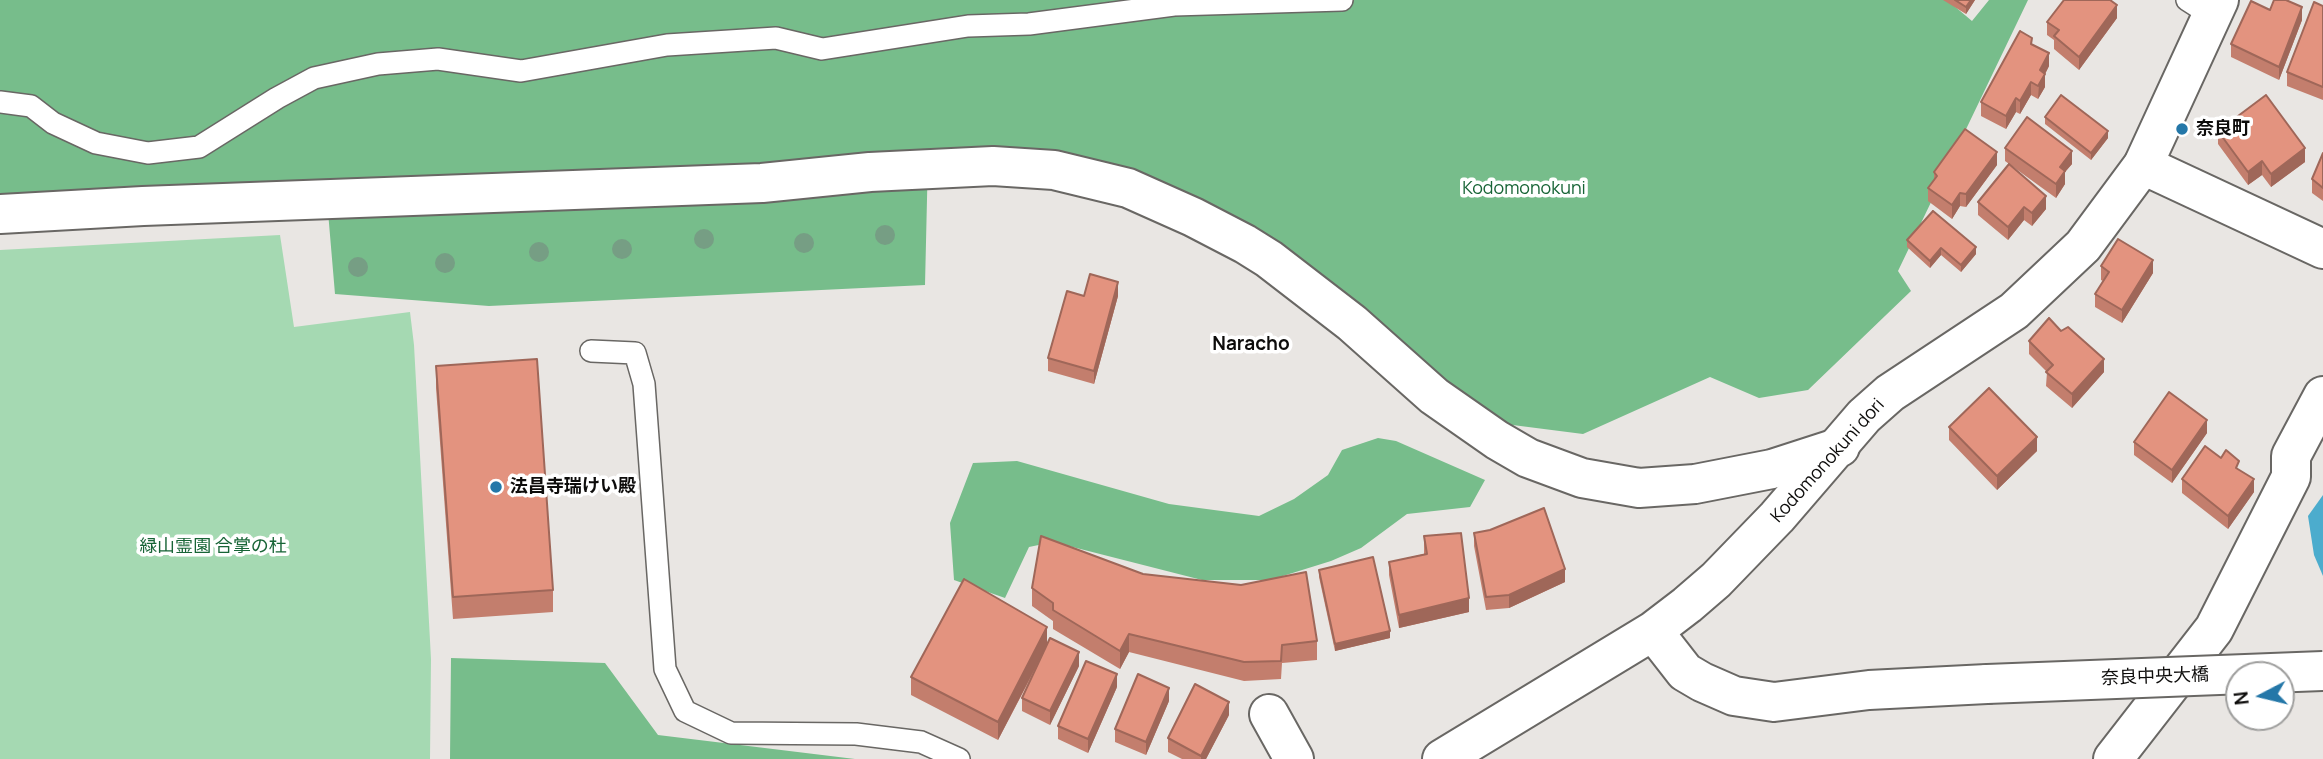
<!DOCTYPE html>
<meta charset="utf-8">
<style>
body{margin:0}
#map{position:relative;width:2323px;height:759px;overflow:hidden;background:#e9e6e3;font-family:Manrope,sans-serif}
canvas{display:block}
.north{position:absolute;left:2225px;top:661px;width:70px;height:70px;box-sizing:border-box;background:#fff;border:2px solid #9e9e9d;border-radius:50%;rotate:263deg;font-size:19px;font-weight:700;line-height:28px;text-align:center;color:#0d0c0b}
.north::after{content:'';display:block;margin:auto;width:24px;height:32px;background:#2477a8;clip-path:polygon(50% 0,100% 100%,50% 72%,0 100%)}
</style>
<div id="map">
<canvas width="2323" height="759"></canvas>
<div class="north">N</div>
</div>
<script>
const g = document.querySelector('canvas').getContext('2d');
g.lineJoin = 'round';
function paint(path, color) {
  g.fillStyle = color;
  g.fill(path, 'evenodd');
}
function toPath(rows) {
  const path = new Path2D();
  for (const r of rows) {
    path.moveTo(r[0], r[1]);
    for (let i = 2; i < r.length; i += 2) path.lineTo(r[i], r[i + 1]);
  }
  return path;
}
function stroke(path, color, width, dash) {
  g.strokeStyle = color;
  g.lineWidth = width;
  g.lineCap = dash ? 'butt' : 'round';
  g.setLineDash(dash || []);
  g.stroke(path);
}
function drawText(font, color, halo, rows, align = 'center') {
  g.font = font + ' Manrope,"Noto Sans JP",sans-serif';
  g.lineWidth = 7;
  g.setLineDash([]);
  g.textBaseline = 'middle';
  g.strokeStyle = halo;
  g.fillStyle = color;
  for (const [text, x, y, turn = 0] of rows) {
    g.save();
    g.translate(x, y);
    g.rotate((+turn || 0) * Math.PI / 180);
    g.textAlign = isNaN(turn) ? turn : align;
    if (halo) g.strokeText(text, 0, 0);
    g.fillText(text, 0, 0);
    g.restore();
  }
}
paint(toPath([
 [280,235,294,327,410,312,414,345,431,659,430,759,0,759,0,250]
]), '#a5d9b2');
paint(toPath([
 [0,0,1947,0,1972,21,1989,0,2028,0,1898,271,1911,291,1808,390,1759,398,1710,377,1583,434,1497,423,1128,180,928,156,925,285,489,306,335,294,326,188,0,217],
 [1378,438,1396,441,1485,480,1470,507,1407,514,1361,548,1331,561,1270,580,1202,580,1053,542,1029,547,1005,598,954,580,950,523,973,463,1017,461,1169,504,1259,516,1294,499,1328,475,1342,450],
 [451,658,605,663,658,735,855,759,450,759]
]), '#77bd8b');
paint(toPath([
 [2323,495,2323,576,2314,555,2308,516]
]), '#4caccd');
const lane = toPath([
 [2187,0,2212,16],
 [0,102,31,106,53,123,96,143,148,153,199,147,277,98,314,78,378,64,438,59,521,71,667,45,776,38,822,49,968,26,1029,24,1174,5,1342,0],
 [591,351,635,353,644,384,665,669,685,711,731,733,856,734,921,742,959,759]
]);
const street = toPath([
 [2143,165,2323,249],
 [0,214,143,206,762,183,870,172,993,166,1054,170,1128,188,1193,217,1245,244,1269,259,1352,323,1434,396,1497,440,1528,458,1582,478,1639,488,1695,484,1772,469,1840,447],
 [1269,714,1294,759],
 [2113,759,2214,629,2291,477,2291,456,2323,396]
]);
const secondary = toPath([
 [1653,631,1685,672,1702,682,1734,696,1774,702,1869,690,1987,684],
 [1442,759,1653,631,1687,605,1716,580,1777,517,1864,416,1890,393,2014,311,2083,246,2143,165,2219,0]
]);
stroke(lane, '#696764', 24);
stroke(street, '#696764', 42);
stroke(secondary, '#696764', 42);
stroke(lane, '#fff', 21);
stroke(street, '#fff', 38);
stroke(secondary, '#fff', 38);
const secondaryBridge = toPath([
 [1987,684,2323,671]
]);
stroke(secondaryBridge, '#696764', 42, []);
stroke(secondaryBridge, '#fff', 38);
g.fillStyle = '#769e84';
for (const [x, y] of [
 [885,235],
 [704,239],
 [804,243],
 [622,249],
 [539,252],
 [445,263],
 [358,267]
]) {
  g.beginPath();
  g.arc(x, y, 10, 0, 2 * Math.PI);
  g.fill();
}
paint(toPath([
 [1943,0,1975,0,1966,14],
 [2323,6,2323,100,2287,86,2287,72],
 [2270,10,2302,20,2279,80,2231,57,2231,44],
 [2117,18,2079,70,2054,49,2054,40,2047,35,2047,22],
 [2032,44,2049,66,2045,74,2045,87,2038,99,2031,95,2020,114,2016,112,2006,129,1981,116,1981,102],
 [2045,117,2108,138,2091,160,2045,124],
 [2218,131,2305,162,2271,187,2262,175,2248,185,2218,144],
 [2005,148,2072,164,2065,172,2065,184,2056,198,2005,161],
 [2323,153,2323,201,2312,193,2312,179],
 [1997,165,1966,207,1960,206,1952,219,1928,201,1928,188,1934,181,1934,172],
 [1978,202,2046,209,2032,226,2024,220,2008,240,1978,215],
 [1907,240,1976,254,1961,272,1941,255,1930,268,1907,247],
 [2101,266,2153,273,2122,323,2095,307,2095,294,2103,281,2101,280],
 [1084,296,1118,296,1094,384,1048,371,1048,358],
 [2061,331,2104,372,2072,408,2046,386,2047,372,2029,354,2029,341],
 [436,366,553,590,553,612,453,619,436,388],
 [1949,427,2037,451,1997,490,1949,440],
 [2207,433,2172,483,2134,455,2134,442],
 [2239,470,2254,492,2228,529,2182,493,2182,479],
 [1474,533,1565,582,1509,608,1486,610,1474,546],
 [1424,536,1469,612,1399,628,1389,575,1389,562,1424,554],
 [1319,570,1390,638,1335,651,1319,577],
 [1032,588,1317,641,1317,660,1282,663,1281,679,1244,681,1129,652,1120,669,1053,629,1053,621,1032,606],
 [1047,643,1079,666,1050,725,1022,711,1022,698,1039,662,998,740,911,695,911,677],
 [1117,687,1088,753,1058,739,1058,726],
 [1169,701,1146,755,1115,742,1115,729],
 [1229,715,1206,759,1182,759,1168,752,1168,738]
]), '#c37e6d');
paint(toPath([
 [1971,0,1975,0,1966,14,1966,7],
 [2117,5,2117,18,2079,70,2079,57],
 [2302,7,2302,20,2279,80,2279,67],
 [2049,53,2049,66,2045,74,2045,87,2038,99,2040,70],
 [2031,82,2031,95,2020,114,2020,101],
 [2016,98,2016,112,2006,129,2006,116],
 [2108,131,2108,138,2091,160,2091,153],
 [2305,148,2305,162,2271,187,2271,174],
 [2072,151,2072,164,2065,172,2065,184,2056,198,2056,184,2060,167],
 [1997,152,1997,165,1966,207,1966,194],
 [2262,161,2262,175,2248,185,2248,172],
 [1960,193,1960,206,1952,219,1952,205],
 [2046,196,2046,209,2032,226,2032,213],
 [2024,207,2024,220,2008,240,2008,227],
 [1976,247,1976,254,1961,272,1961,265],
 [1941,248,1941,255,1930,268,1930,261],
 [2153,260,2153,273,2122,323,2122,310],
 [1118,282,1118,296,1094,384,1094,371],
 [2104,359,2104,372,2072,408,2072,394],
 [2207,420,2207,433,2172,483,2172,470],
 [2037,437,2037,451,1997,490,1997,476],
 [2254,479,2254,492,2228,529,2228,516],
 [1565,569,1565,582,1509,608,1509,595],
 [1469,598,1469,612,1399,628,1399,615],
 [1047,627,1047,645,998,740,998,722],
 [1390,631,1390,638,1335,651,1335,644],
 [1129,634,1129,652,1120,669,1120,651],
 [1079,652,1079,666,1050,725,1050,711],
 [1117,674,1117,687,1088,753,1088,739],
 [1169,688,1169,701,1146,755,1146,742],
 [1229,702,1229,715,1206,759,1201,759,1201,756]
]), '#9f6759');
const building = toPath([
 [1955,0,1971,0,1966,7,1955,0],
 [2064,0,2110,0,2117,5,2079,57,2054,36,2059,30,2047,22,2064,0],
 [2274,0,2286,0,2302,7,2279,67,2231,44,2251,1,2270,10,2274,0],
 [2314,2,2323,6,2323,87,2287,72,2314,2],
 [2020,31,2032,38,2031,44,2049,53,2040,70,2045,74,2038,86,2031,82,2020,101,2016,98,2006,116,1981,102,2020,31],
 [2061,95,2108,131,2091,153,2045,117,2061,95],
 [2266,95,2305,148,2271,174,2262,161,2248,172,2218,131,2266,95],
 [2027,117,2072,151,2060,167,2065,171,2056,184,2005,148,2027,117],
 [1965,129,1997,152,1966,194,1960,193,1952,205,1928,188,1937,176,1934,172,1965,129],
 [2323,153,2323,188,2312,179,2323,153],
 [2009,164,2046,196,2032,213,2024,207,2008,227,1978,202,2009,164],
 [1933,211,1976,247,1961,265,1941,248,1930,261,1907,240,1933,211],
 [2118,239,2153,260,2122,310,2095,294,2109,272,2101,266,2118,239],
 [1090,274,1118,282,1094,371,1048,358,1067,291,1084,296,1090,274],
 [2049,318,2061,331,2068,327,2104,359,2072,394,2046,372,2053,365,2029,341,2049,318],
 [537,359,553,590,453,597,436,366,537,359],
 [1989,388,2037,437,1997,476,1949,427,1989,388],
 [2169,392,2207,420,2172,470,2134,442,2169,392],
 [2205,446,2221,458,2226,450,2239,461,2236,468,2254,479,2228,516,2182,479,2205,446],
 [1544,508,1565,569,1509,595,1486,597,1474,533,1490,530,1544,508],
 [1461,533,1469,598,1399,615,1389,562,1427,554,1424,536,1461,533],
 [1041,536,1143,574,1241,585,1306,572,1317,641,1282,645,1281,661,1244,662,1129,634,1120,651,1053,610,1053,603,1032,588,1041,536],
 [1373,557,1390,631,1335,644,1319,570,1373,557],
 [964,579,1047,627,998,722,911,677,964,579],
 [1050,638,1079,652,1050,711,1022,698,1050,638],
 [1086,661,1117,674,1088,739,1058,726,1086,661],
 [1138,674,1169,688,1146,742,1115,729,1138,674],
 [1195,684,1229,702,1201,756,1168,738,1195,684]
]);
paint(building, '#e3937f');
stroke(building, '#9f6759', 2);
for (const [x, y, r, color] of [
 [2182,129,7,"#2477a8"],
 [496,487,7,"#2477a8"]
]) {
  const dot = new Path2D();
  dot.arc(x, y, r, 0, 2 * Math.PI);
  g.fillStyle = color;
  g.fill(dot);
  stroke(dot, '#fff', 2.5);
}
drawText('bold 18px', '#0d0c0b', '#fff', [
 ["奈良町",2196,129],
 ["法昌寺瑞けい殿",510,487]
], 'left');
drawText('18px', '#176436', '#fff', [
 ["Kodomonokuni",1524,189],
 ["緑山霊園 合掌の杜",213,547]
]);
drawText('18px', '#0d0c0b', '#fff', [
 ["Kodomonokuni dori",1828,461,-48],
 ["奈良中央大橋",2155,677,-2]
]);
drawText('bold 19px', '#0d0c0b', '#fff', [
 ["Naracho",1251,345]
]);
</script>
